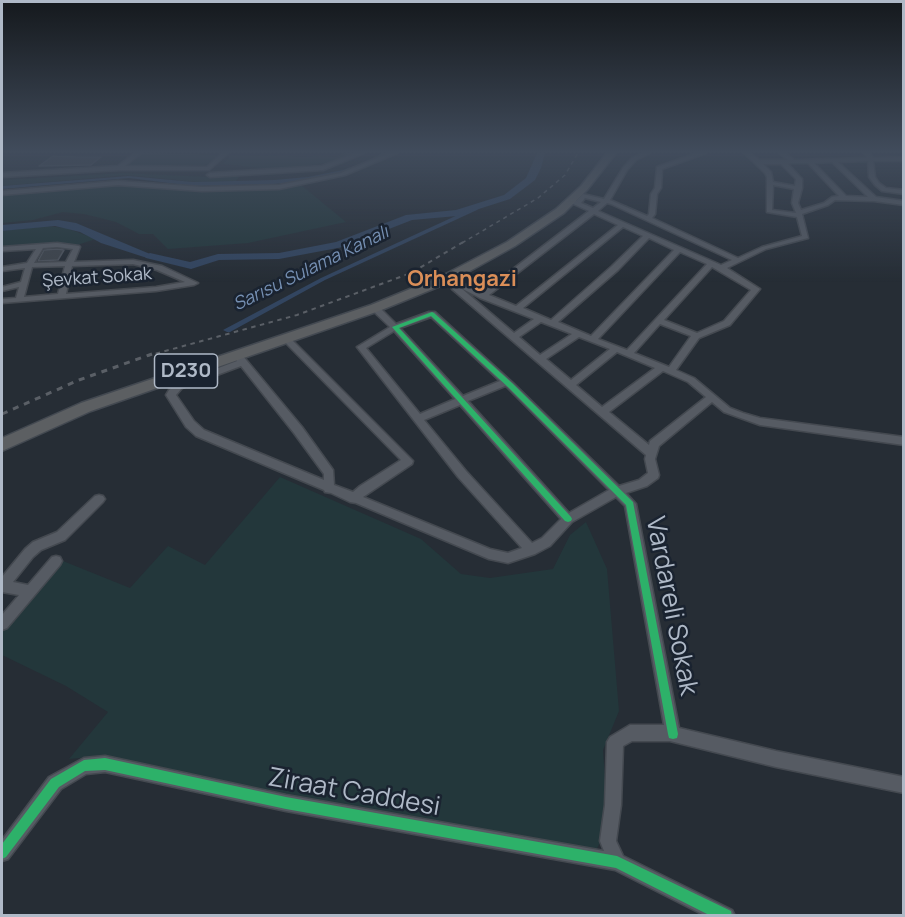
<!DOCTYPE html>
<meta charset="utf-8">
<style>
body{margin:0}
#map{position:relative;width:905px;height:917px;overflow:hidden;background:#262d35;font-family:Manrope,sans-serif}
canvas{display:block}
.frame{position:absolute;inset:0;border:3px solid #afb9c7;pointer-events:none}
</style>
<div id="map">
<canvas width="905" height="917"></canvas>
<div class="frame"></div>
</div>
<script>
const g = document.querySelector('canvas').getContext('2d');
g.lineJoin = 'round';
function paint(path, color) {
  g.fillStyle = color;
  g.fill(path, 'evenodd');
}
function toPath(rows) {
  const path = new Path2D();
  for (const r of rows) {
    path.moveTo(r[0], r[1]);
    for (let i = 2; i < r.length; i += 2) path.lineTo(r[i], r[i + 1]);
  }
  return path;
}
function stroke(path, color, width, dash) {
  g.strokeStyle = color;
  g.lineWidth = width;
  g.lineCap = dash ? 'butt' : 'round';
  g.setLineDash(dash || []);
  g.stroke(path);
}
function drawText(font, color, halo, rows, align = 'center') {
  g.font = font + ' Manrope,sans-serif';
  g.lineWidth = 5;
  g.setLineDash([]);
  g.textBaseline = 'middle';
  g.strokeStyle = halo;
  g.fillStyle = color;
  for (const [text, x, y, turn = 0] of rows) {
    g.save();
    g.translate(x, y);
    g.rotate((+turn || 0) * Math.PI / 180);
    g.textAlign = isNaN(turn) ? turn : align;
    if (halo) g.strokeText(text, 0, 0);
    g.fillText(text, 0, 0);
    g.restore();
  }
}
paint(toPath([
 [142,153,216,155,217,156,211,163,205,165,129,165],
 [345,153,355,153,332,162,292,168,259,168,223,164,231,155,336,157],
 [123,173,209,177,240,175,236,181,196,182,127,175,2,186,2,180],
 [111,184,184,189,271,188,301,185,346,222,248,243,168,249,153,234,139,234,116,222,84,214,63,212,33,220,2,223,2,195],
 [46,226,66,228,96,239,77,245,2,247,2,231],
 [280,477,421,539,461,574,490,578,553,569,570,535,586,522,607,569,619,711,603,750,606,793,601,841,596,850,258,790,102,756,69,759,108,712,66,686,2,655,2,629,63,561,130,588,168,546,205,565]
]), '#23373b');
paint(toPath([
 [58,220,76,223,150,254,180,260,162,261,144,257,101,243,80,232,55,226,2,231,2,225]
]), '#324560');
paint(toPath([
 [382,153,388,153,374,162,346,172,308,181,274,184,193,186,129,178,2,189,2,186,129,176,193,182,274,180,308,177,343,170,370,160,382,153],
 [475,207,478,209,477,210,325,280,230,332,227,332,223,330,321,278,475,207]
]), '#324560');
paint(toPath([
 [537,153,545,153,541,168,535,180,510,199,457,216,412,220,343,247,279,259,219,260,191,269,146,258,144,256,150,253,190,262,218,254,279,253,336,242,406,215,456,210,504,195,526,178,537,153]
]), '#324560');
const building = toPath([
 [53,156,78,157,101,157,91,165,39,166,53,156],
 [44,250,57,249,64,250,58,260,38,261,44,250]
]);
paint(building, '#3e444b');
stroke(building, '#4e545d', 1.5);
const minor = toPath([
 [135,153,141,153,125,166,207,167,222,153,228,153,209,170,120,170,2,177,2,173,118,166,135,153],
 [356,153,364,153,323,170,210,177,207,175,210,173,322,166,356,153],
 [389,153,397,153,345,175,279,189,202,191,118,185,2,195,2,191,118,181,202,187,279,185,341,173,389,153],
 [642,153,650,153,636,160,627,170,610,200,647,216,649,214,651,194,655,188,657,167,697,153,706,153,662,169,661,188,657,194,655,214,652,218,738,258,762,247,802,236,797,217,767,212,767,177,765,173,744,153,750,153,759,160,788,160,779,153,785,153,794,160,867,158,864,153,870,153,873,158,904,157,904,161,873,161,875,177,879,183,886,188,904,190,904,194,882,191,875,185,869,177,868,161,838,162,876,197,904,201,904,205,874,201,835,200,828,205,802,214,808,238,766,249,727,268,760,289,730,325,699,338,676,370,694,378,730,408,743,413,760,418,904,437,904,445,760,425,724,412,712,402,659,446,655,459,659,475,658,478,647,486,626,493,636,504,679,728,776,751,904,777,904,793,776,767,670,741,632,741,623,746,621,805,616,841,623,856,732,910,735,916,706,916,615,870,286,811,105,772,86,774,61,789,8,859,2,861,2,840,49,777,84,758,105,756,286,795,604,851,600,841,605,805,607,742,610,737,630,725,664,725,625,506,616,497,572,522,550,546,535,554,508,563,489,559,356,503,350,502,331,493,325,492,324,490,196,436,186,427,166,395,169,390,176,384,237,361,235,357,236,355,242,355,302,427,333,470,334,485,353,492,360,486,401,460,281,338,282,336,288,336,413,461,412,464,363,497,490,549,508,553,522,548,458,477,357,347,390,327,372,310,372,306,378,306,396,324,429,312,435,312,513,383,619,486,639,480,648,473,645,459,646,455,452,289,451,287,454,285,442,279,449,277,483,292,589,211,569,202,569,200,576,201,583,194,604,199,623,168,632,158,642,153],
 [832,162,868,197,846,196,814,163,832,162],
 [791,163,808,163,839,196,832,197,824,203,801,210,798,203,802,188,802,179,788,164,791,163],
 [763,164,781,164,796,179,795,186,773,182,771,172,763,164],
 [773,185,794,189,792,203,796,213,772,210,773,185],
 [585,198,601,202,593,208,581,203,585,198],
 [607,203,611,204,732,260,721,265,598,211,607,203],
 [594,214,618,225,516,306,489,295,594,214],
 [623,227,643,236,612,266,551,320,523,308,623,227],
 [649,238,674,250,591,336,558,322,618,270,649,238],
 [680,252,707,264,627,350,598,339,680,252],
 [712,267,751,290,724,321,697,333,664,320,712,267],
 [461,288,480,298,534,319,514,333,461,288],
 [431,317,500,381,463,396,400,328,431,317],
 [541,322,572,334,540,355,519,337,541,322],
 [660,324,691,336,669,367,634,353,660,324],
 [394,331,455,399,420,414,366,348,394,331],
 [579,337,610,349,571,380,546,359,579,337],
 [617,352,655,368,602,407,576,385,617,352],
 [241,366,294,433,324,474,324,480,204,430,194,421,176,395,182,388,241,366],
 [663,371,688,382,706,397,650,441,649,445,609,412,663,371],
 [505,386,507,387,609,490,569,513,468,401,505,386],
 [460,405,561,519,542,538,532,543,466,471,424,420,460,405],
 [57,243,79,246,80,247,74,262,133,260,162,266,198,283,194,285,156,291,2,303,2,299,16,298,19,287,2,291,2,287,21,282,25,268,2,271,2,267,27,263,36,249,2,251,2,247,57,243],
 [57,247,73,249,66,262,34,263,43,248,57,247],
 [133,264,157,270,185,282,156,287,66,294,72,266,133,264],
 [65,266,58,294,24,297,32,267,65,266],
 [99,495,103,496,105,499,103,502,65,540,41,550,33,557,13,582,28,585,52,557,56,556,60,557,62,561,60,565,7,628,2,630,2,615,19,595,2,592,2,577,25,549,33,542,57,532,95,496,99,495]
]);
const highway = toPath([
 [607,153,616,153,587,190,564,213,515,246,450,282,379,311,91,411,2,451,2,438,81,403,371,305,442,276,507,242,556,209,581,186,607,153]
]);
stroke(minor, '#444950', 3);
stroke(highway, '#434951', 3);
paint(minor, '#565b63');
paint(highway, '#5c5f62');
stroke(toPath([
 [462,243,538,198,565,175,578,153]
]), '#5a5f66', 1.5, [4, 4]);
stroke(toPath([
 [147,356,297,315,411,273,465,241]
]), '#5a5f66', 2, [4.5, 4.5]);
stroke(toPath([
 [2,414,79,380,152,354]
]), '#5a5f66', 3, [6, 6]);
paint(toPath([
 [432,312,434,313,512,383,633,502,678,734,677,738,673,739,669,738,668,734,626,505,508,387,431,316,399,328,571,517,572,519,571,521,568,522,565,521,392,327,432,312],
 [105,758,286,797,617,856,731,911,732,916,711,916,616,868,286,809,105,770,85,771,59,787,6,857,2,859,2,844,51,779,84,760,105,758]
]), '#2db169');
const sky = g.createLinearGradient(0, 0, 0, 282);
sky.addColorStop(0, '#15191d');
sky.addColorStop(0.54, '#414c5c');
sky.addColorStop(1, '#414c5c00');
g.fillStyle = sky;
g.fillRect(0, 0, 905, 282);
drawText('italic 18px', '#758fb2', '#1a2330', [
 ["Sarısu Sulama Kanalı",311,269,-26]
]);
drawText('18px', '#afb9c7', '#1a2330', [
 ["Şevkat Sokak",97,278,-4]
]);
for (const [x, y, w] of [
 [186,371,63]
]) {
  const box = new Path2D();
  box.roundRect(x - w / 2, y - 17, w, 34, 4.5);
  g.fillStyle = '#1a2330';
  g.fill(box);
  stroke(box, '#afb9c7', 1.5);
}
drawText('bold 20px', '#afb9c7', null, [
 ["D230",186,371]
]);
drawText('bold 22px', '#da8e58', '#1a2330', [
 ["Orhangazi",462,280]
]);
drawText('26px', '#afb9c7', '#1a2330', [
 ["Vardareli Sokak",671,606,79],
 ["Ziraat Caddesi",354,793,10]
]);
</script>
